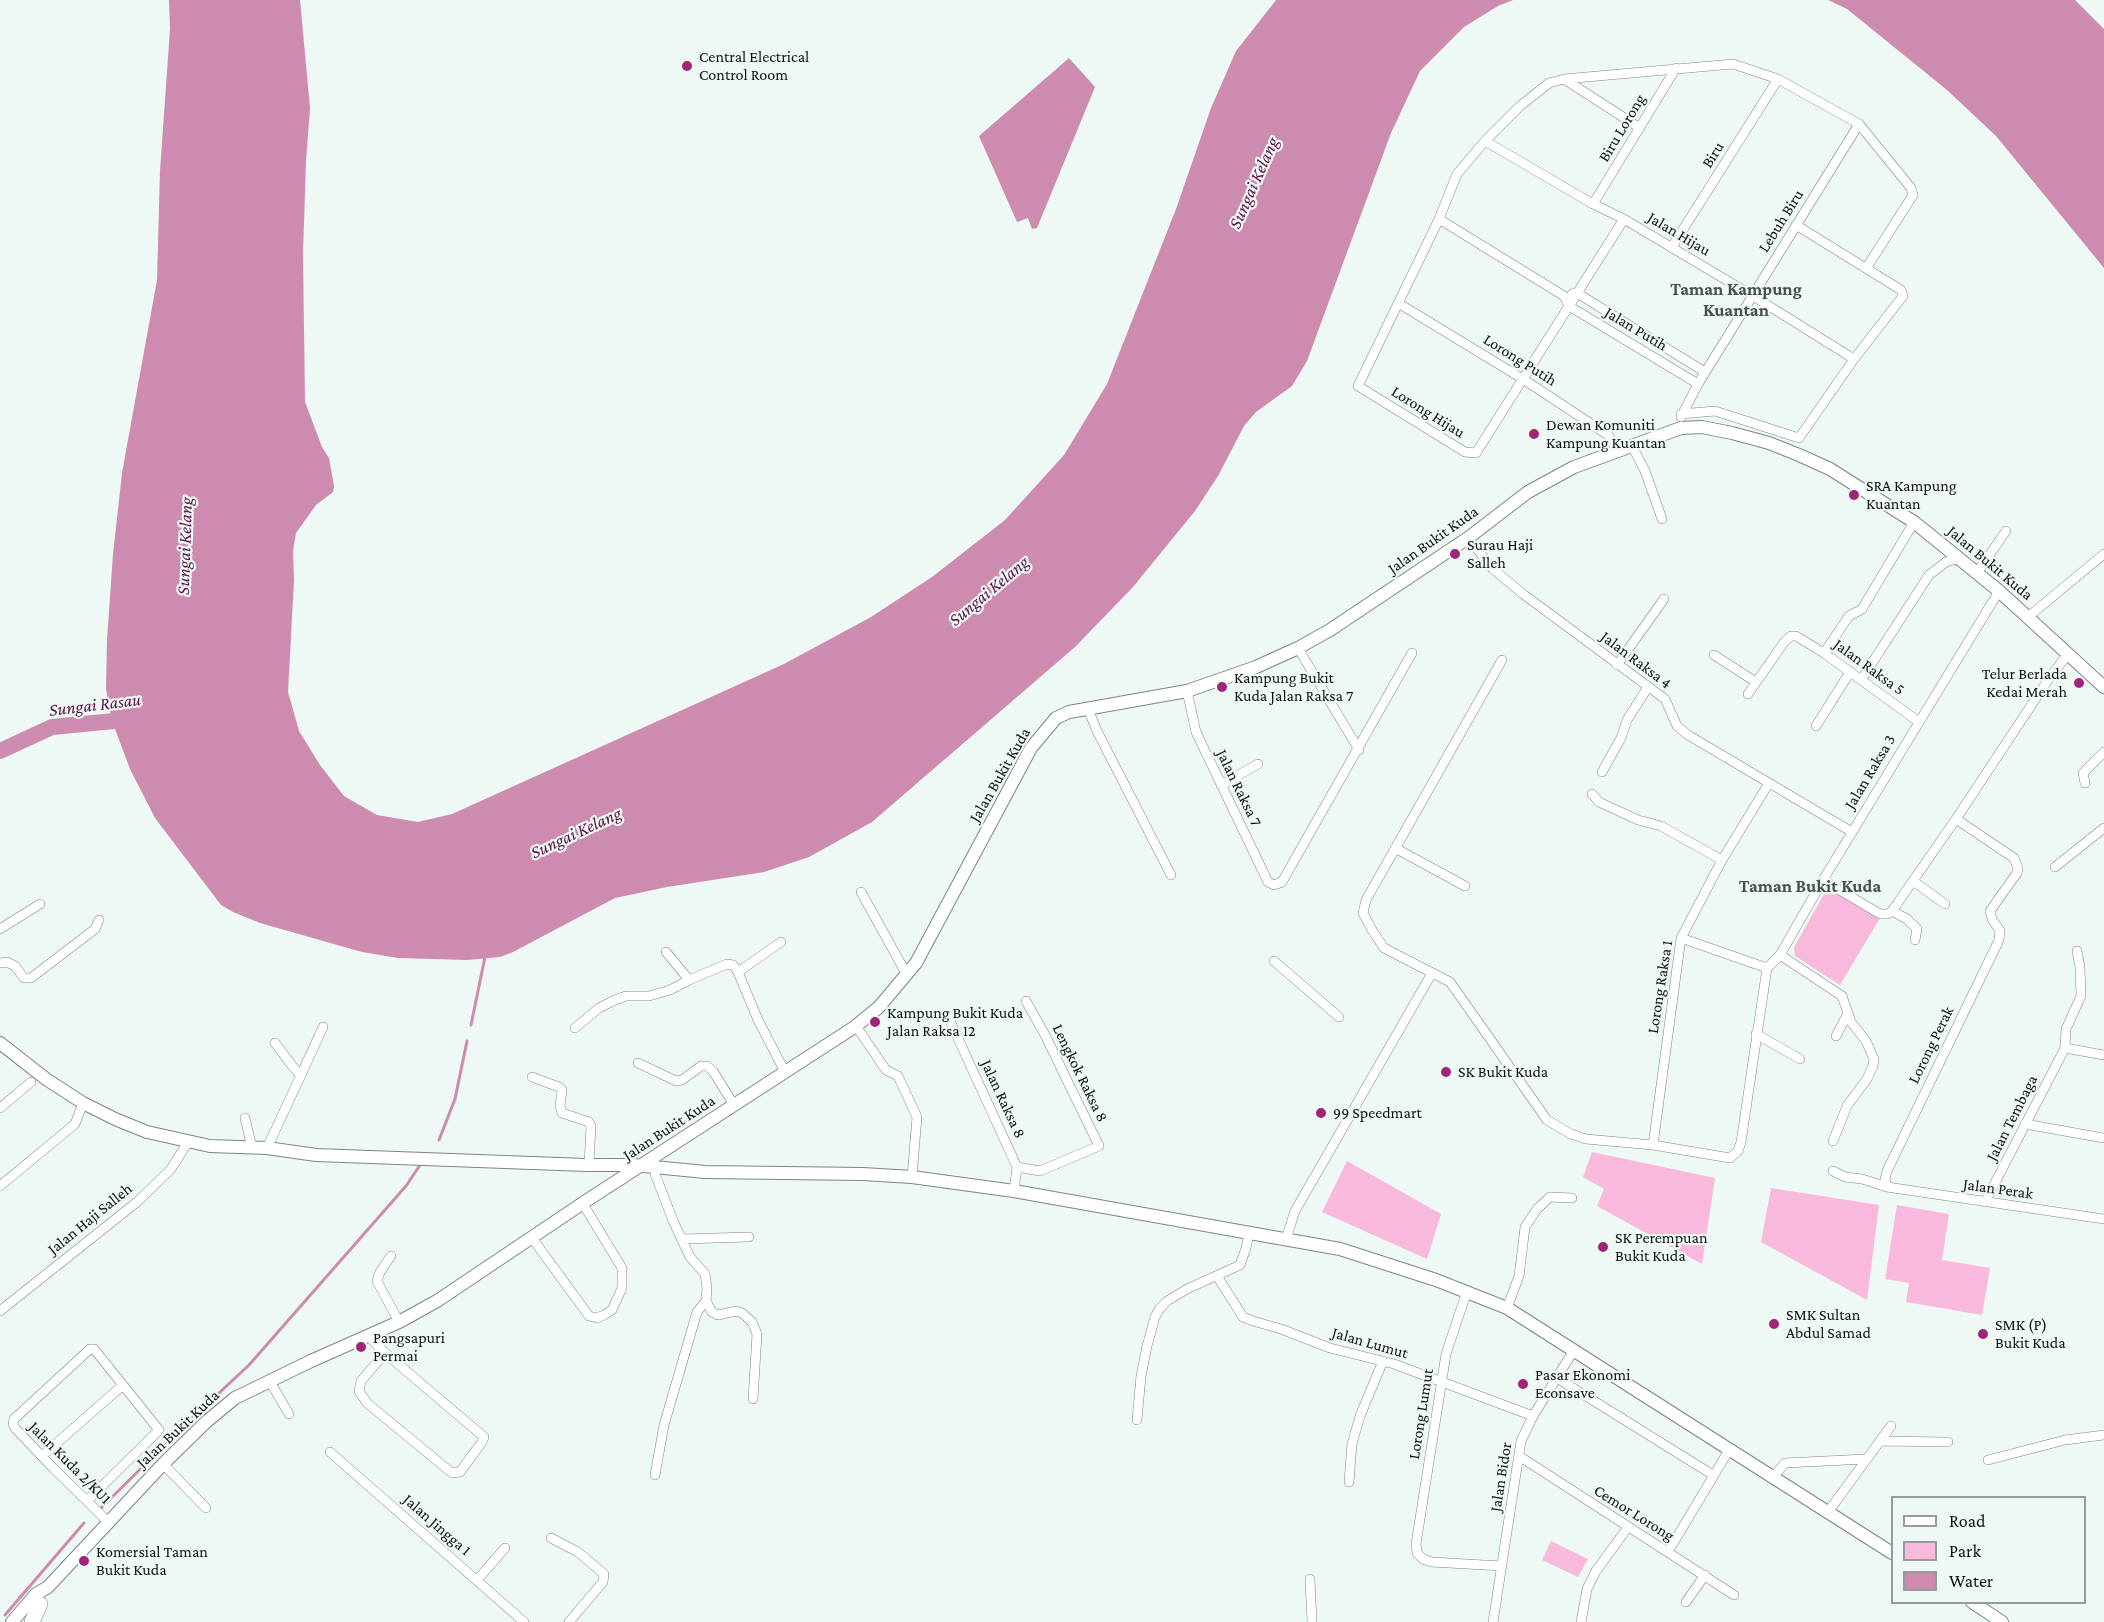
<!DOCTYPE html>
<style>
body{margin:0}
#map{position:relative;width:2104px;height:1622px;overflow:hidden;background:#eef8f5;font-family:"Crimson Pro",serif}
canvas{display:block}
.legend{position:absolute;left:1891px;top:1496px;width:195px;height:108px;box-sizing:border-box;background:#eef8f5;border:2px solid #959c9a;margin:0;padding:8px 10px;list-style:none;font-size:18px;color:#0f1211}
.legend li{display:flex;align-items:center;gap:12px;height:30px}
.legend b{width:30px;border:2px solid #959c9a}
</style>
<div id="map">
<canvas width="2104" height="1622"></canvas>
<ul class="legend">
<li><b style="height:8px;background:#fff"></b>Road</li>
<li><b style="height:16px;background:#f9b9dc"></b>Park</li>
<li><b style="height:16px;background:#cc8baf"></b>Water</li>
</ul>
</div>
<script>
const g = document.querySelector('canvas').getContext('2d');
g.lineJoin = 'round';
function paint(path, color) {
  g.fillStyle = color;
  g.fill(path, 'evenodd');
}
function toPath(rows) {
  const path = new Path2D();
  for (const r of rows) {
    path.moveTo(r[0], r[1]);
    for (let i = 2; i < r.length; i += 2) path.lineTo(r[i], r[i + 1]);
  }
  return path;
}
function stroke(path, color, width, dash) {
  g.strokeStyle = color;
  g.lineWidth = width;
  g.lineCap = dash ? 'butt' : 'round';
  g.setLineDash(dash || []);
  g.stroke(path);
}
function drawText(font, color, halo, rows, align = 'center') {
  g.font = font + ' "Crimson Pro",serif';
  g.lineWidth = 4.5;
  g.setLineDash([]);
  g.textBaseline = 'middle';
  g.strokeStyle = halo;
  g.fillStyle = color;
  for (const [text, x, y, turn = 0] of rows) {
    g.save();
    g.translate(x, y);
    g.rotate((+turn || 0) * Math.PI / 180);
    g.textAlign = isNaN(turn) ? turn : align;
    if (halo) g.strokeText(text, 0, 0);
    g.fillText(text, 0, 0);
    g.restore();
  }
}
paint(toPath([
 [1828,887,1880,918,1840,985,1795,956,1794,947],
 [1592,1152,1715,1178,1702,1264,1597,1206,1604,1189,1583,1177],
 [1347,1161,1441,1214,1427,1259,1322,1212],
 [1771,1188,1879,1205,1867,1300,1761,1242],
 [1897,1205,1949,1214,1942,1260,1990,1268,1982,1315,1906,1302,1909,1283,1885,1279],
 [1551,1541,1588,1559,1578,1577,1542,1560]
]), '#f9b9dc');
paint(toPath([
 [169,0,300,0,310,108,306,161,303,254,305,402,322,447,329,458,334,486,333,492,316,505,296,533,293,551,294,580,288,692,299,731,320,765,344,796,377,815,418,822,452,814,784,664,871,617,932,577,1005,520,1064,455,1107,384,1176,209,1211,108,1236,51,1276,0,1513,0,1498,6,1464,27,1420,71,1391,133,1307,361,1292,386,1256,412,1244,426,1218,476,1195,511,1133,587,1075,647,872,822,809,857,764,872,667,887,615,898,513,952,500,957,467,960,398,958,362,952,260,923,233,912,221,905,155,818,130,769,112,721,106,689,107,640,113,554,122,473,157,280,160,171,170,29],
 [1828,0,2075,0,2104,29,2104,268,1996,136,1947,90,1847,9],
 [1069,58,1095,87,1037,228,1032,229,1028,218,1017,222,979,136]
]), '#cc8baf');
stroke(toPath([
 [471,1025,485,957],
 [439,1140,455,1099,467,1041],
 [204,1407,249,1365,406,1186,420,1165],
 [99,1510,193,1417],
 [5,1615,84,1523]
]), '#cc8baf', 3);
stroke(toPath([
 [0,751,52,727,135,719]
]), '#cc8baf', 16);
const minor = toPath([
 [1564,79,1640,128],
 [1485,141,1593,204,1624,219,1753,296,1854,359],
 [1593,204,1676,68],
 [1439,219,1564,296,1569,306,1698,384],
 [1624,219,1476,453,1465,452,1358,386,1439,219,1457,174,1485,141,1520,106,1549,83,1564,79,1733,64,1778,79,1859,124,1911,188,1913,195,1867,267],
 [1672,247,1778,79],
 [1572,294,1577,293,1705,372],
 [1398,303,1523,379,1608,435,1618,451],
 [1681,414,1715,411,1799,438,1854,359,1903,296,1901,290,1796,225],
 [1681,417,1698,384,1859,124],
 [1632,446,1645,471,1662,519],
 [1468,538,1493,569,1523,594,1665,699,1677,726,1688,735,1852,832],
 [1977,573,2006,531],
 [2028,617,2104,554],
 [1298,648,1359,750],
 [1824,653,1849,616,1862,609,1914,522],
 [1714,655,1756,682],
 [1502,660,1366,900,1363,913,1372,930,1384,948,1450,982,1547,1120,1571,1134,1586,1139,1653,1145,1730,1158,1738,1151,1741,1142,1767,968,1681,938],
 [1617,665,1664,599],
 [1861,680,1929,575,1946,562,1959,558],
 [1187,691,1196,732,1268,882,1274,885,1282,882,1412,653],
 [1748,694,1785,641,1791,636,1796,636,1824,653,1919,722],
 [1088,709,1097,731,1171,875],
 [1816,726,1850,672],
 [1602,772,1621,738,1627,720,1648,687],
 [2085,783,2083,773,2104,752],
 [1221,785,1258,764],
 [1592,794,1599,802,1638,820,1661,826,1722,860],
 [1395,848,1465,886],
 [2055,867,2104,828],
 [1823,880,1880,914,1888,914,1892,911,1956,819,2050,677,2068,654],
 [1913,881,1945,904],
 [861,892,907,975],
 [1892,911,1907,919,1917,929,1915,940],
 [0,929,40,904],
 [666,952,689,980],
 [1780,955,1842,996,1851,1022,1866,1041,1874,1059,1873,1066,1867,1079,1847,1106,1833,1141],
 [1274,961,1339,1017],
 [0,963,7,962,15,966,24,978,31,978,95,929,99,920],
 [1767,968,1780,955,1823,880,1999,591],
 [738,972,781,942],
 [951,1023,1017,1167,1014,1191],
 [856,1026,886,1070,898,1076,917,1117,912,1177],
 [575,1028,599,1008,615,1000,626,996,649,996,670,990,689,980,727,964,733,965,738,972,758,1020,785,1072],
 [1756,1034,1800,1059],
 [1836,1036,1848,1013],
 [2065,1048,2104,1055],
 [638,1063,676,1081,682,1080,701,1066,707,1066,713,1071,734,1105],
 [301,1075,323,1027],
 [532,1077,559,1087,562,1090,560,1106,562,1113,589,1122,591,1126,589,1164],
 [0,1108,31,1082],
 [245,1118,252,1148],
 [2025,1124,2104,1138],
 [1653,1145,1681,938,1722,860,1769,783],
 [267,1148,301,1075,293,1067,275,1043],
 [1017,1167,1040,1171,1099,1146,1045,1035,1026,1001],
 [1833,1171,1845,1177,1862,1179,1887,1187,2104,1219],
 [0,1186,75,1124,83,1103],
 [1887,1187,1885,1179,1887,1171,1999,940,2000,931,1992,919,1990,911,2017,873,2018,868,2014,858,1956,819],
 [1985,1202,2065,1048,2066,1029,2081,996,2080,967,2077,951],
 [532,1238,589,1316,597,1318,604,1315,612,1310,622,1288,622,1268,583,1204],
 [682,1239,749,1237],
 [1286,1239,1295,1211,1432,973],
 [391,1256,380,1272,377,1281,399,1322],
 [1217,1276,1243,1317,1253,1321,1281,1329,1330,1348,1394,1364,1533,1416],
 [1467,1291,1446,1354,1416,1544,1417,1553,1423,1559,1431,1562,1502,1566],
 [706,1301,712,1312,718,1315,736,1311,742,1313,752,1322,757,1334,753,1399],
 [1507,1308,1519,1276,1525,1227,1537,1209,1550,1197,1572,1198],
 [0,1311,137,1202,171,1169,188,1142],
 [368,1336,385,1353,484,1437,482,1442,460,1472,452,1473,367,1403,359,1391,361,1381,385,1353],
 [1557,1378,1713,1475],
 [269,1380,289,1414],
 [1137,1420,1141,1376,1147,1346,1155,1317,1160,1308,1167,1301,1187,1289,1240,1265,1246,1248,1249,1234],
 [1880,1441,1948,1442],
 [330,1452,524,1622],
 [42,1456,123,1385],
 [1519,1456,1734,1595],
 [1988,1460,2065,1440,2104,1435],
 [163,1464,206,1508],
 [655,1475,664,1425,697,1312,706,1301,707,1288,705,1274,690,1257,674,1223,655,1174],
 [1773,1477,1785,1463,1866,1459],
 [1349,1482,1352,1444,1360,1416,1383,1361],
 [87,1501,159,1430,94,1349,90,1349,14,1419,13,1424,15,1428,53,1468,87,1501,108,1522],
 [1828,1512,1891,1426],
 [551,1538,578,1552,604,1574,603,1582,569,1622],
 [1668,1552,1729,1450],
 [1310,1579,1312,1622],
 [477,1580,505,1548],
 [1686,1602,1705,1575],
 [1493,1622,1521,1441,1533,1416,1574,1350],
 [1581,1622,1587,1589,1596,1571,1628,1527]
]);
const tertiary = toPath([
 [0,1043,46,1079,83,1103,115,1119,147,1132,210,1146,267,1148,316,1155,586,1165,634,1165,705,1172,863,1174,912,1177,1014,1191,1340,1249,1436,1280,1507,1308,1892,1553],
 [1972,1602,2002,1622],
 [12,1622,36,1594,48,1587,163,1464,206,1422,235,1398,311,1361,399,1322,437,1301,589,1199,856,1026,879,1007,916,963,1031,748,1056,718,1069,712,1187,691,1256,667,1298,648,1330,630,1468,538,1528,492,1574,467,1681,428,1702,427,1732,433,1769,443,1799,455,1830,469,1914,522,1999,591,2104,687]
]);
const primary = toPath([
 [32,1622,40,1604]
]);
stroke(minor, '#7d8582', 10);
stroke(tertiary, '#7d8582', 14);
stroke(primary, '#7d8582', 16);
stroke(minor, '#fff', 9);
stroke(tertiary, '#fff', 12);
stroke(primary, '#fff', 15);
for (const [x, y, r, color] of [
 [687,66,6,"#a12477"],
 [1534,434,6,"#a12477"],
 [1854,495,6,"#a12477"],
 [1455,554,6,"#a12477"],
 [2079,683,6,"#a12477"],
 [1222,687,6,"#a12477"],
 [875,1022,6,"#a12477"],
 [1446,1072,6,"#a12477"],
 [1321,1113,6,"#a12477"],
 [1603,1247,6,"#a12477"],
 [1774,1324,6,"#a12477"],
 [1983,1334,6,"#a12477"],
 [361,1347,6,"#a12477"],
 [1523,1384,6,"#a12477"],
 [84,1561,6,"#a12477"]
]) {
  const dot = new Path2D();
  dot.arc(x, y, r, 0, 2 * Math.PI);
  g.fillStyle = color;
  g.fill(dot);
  stroke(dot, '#eef8f5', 2);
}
drawText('16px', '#0f1211', '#eef8f5', [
 ["Central Electrical",699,57],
 ["Control Room",699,75],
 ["Dewan Komuniti",1546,425],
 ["Kampung Kuantan",1546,443],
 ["SRA Kampung",1866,486],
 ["Kuantan",1866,504],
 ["Surau Haji",1467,545],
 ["Salleh",1467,563],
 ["Telur Berlada",2067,674,"right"],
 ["Kedai Merah",2067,692,"right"],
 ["Kampung Bukit",1234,678],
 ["Kuda Jalan Raksa 7",1234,696],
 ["Kampung Bukit Kuda",887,1013],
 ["Jalan Raksa 12",887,1031],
 ["SK Bukit Kuda",1458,1072],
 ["99 Speedmart",1333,1113],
 ["SK Perempuan",1615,1238],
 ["Bukit Kuda",1615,1256],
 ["SMK Sultan",1786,1315],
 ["Abdul Samad",1786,1333],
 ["SMK (P)",1995,1325],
 ["Bukit Kuda",1995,1343],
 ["Pangsapuri",373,1338],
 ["Permai",373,1356],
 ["Pasar Ekonomi",1535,1375],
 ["Econsave",1535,1393],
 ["Komersial Taman",96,1552],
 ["Bukit Kuda",96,1570]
], 'left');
drawText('16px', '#0f1211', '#eef8f5', [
 ["Biru Lorong",1622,128,-59],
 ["Biru",1713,155,-58],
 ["Lebuh Biru",1781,221,-58],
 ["Jalan Hijau",1679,234,31],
 ["Jalan Putih",1636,329,31],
 ["Lorong Putih",1520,360,32],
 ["Lorong Hijau",1428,412,32],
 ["Jalan Bukit Kuda",1433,540,-35],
 ["Jalan Bukit Kuda",1990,563,40],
 ["Jalan Raksa 4",1636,660,37],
 ["Jalan Raksa 5",1869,667,36],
 ["Jalan Raksa 3",1870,772,-59],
 ["Jalan Bukit Kuda",1000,775,-60],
 ["Jalan Raksa 7",1239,788,64],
 ["Lorong Raksa 1",1660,987,-81],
 ["Lorong Perak",1931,1045,-64],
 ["Lengkok Raksa 8",1080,1073,64],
 ["Jalan Raksa 8",1003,1099,65],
 ["Jalan Tembaga",2012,1118,-63],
 ["Jalan Bukit Kuda",669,1128,-33],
 ["Jalan Perak",1998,1189,8],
 ["Jalan Haji Salleh",90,1219,-39],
 ["Jalan Lumut",1370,1343,16],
 ["Lorong Lumut",1421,1414,-81],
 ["Jalan Bukit Kuda",178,1429,-43],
 ["Jalan Kuda 2/KU1",70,1463,45],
 ["Jalan Bidor",1501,1477,-81],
 ["Cemor Lorong",1634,1513,32],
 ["Jalan Jingga 1",437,1525,41]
]);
drawText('italic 18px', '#5c0f42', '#eef8f5', [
 ["Sungai Kelang",1254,183,-66],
 ["Sungai Kelang",185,546,-88],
 ["Sungai Kelang",989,591,-40],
 ["Sungai Rasau",95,705,-7],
 ["Sungai Kelang",576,833,-25]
]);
drawText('bold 18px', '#48504e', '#eef8f5', [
 ["Taman Kampung",1736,289],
 ["Kuantan",1736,310],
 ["Taman Bukit Kuda",1810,886]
]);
</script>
